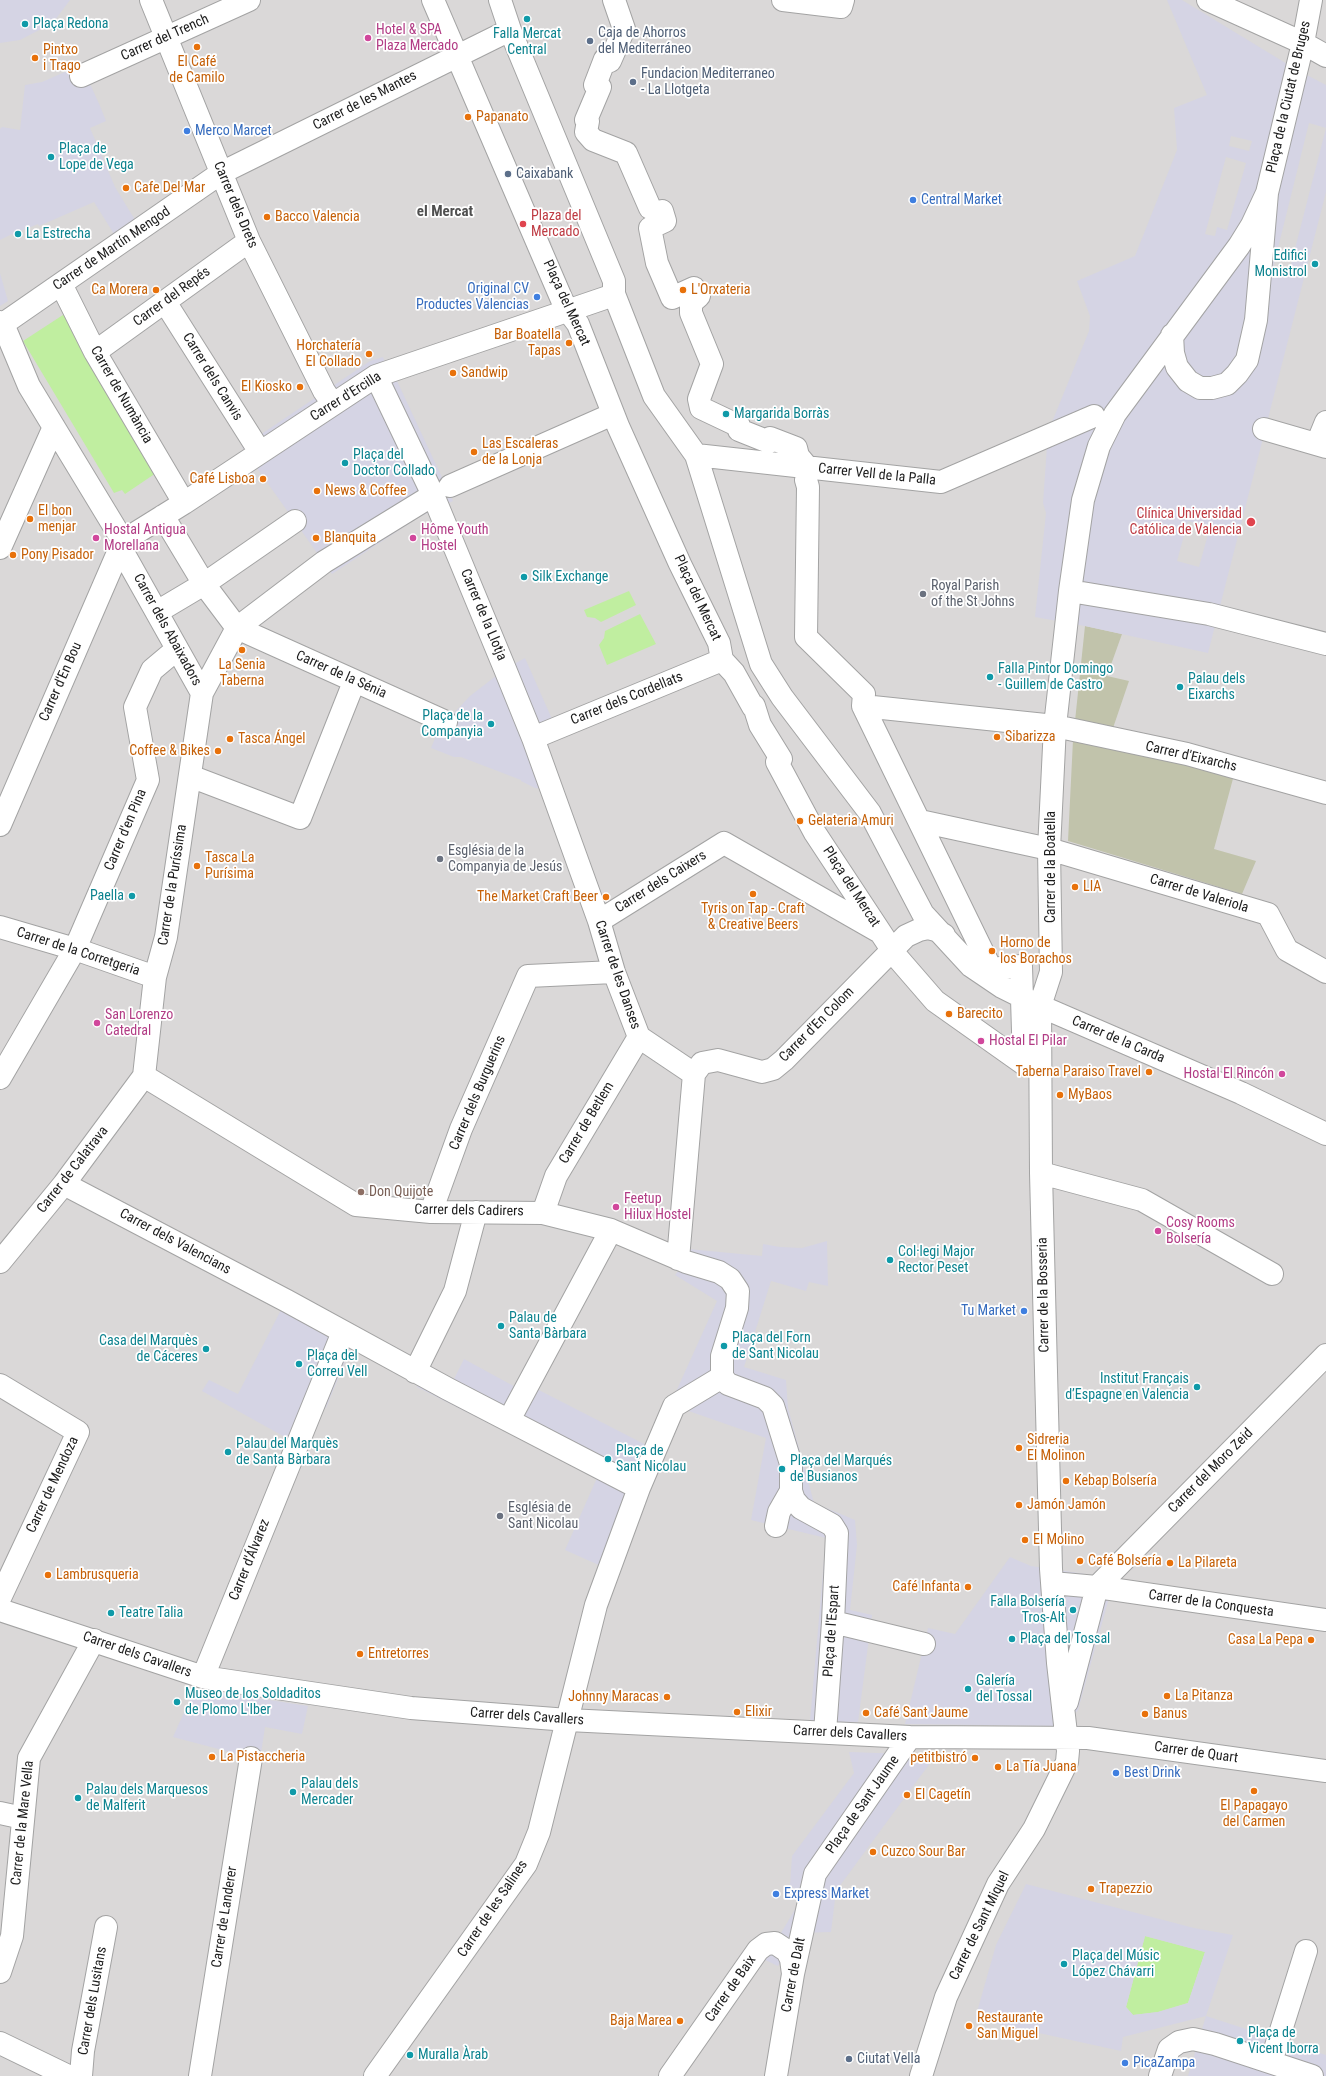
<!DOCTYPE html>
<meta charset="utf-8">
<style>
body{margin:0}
canvas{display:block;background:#eeebe0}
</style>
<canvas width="1326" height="2076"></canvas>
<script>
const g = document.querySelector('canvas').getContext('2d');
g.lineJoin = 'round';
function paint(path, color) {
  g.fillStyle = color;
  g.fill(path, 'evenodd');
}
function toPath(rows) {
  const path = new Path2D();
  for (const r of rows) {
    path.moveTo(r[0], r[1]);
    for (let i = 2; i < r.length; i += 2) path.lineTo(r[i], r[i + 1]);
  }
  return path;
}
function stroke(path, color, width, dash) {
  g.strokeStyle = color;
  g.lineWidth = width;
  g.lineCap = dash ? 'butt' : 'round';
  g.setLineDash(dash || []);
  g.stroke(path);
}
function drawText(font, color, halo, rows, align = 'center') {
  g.font = font + ' "Roboto Condensed",sans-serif';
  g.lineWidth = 3.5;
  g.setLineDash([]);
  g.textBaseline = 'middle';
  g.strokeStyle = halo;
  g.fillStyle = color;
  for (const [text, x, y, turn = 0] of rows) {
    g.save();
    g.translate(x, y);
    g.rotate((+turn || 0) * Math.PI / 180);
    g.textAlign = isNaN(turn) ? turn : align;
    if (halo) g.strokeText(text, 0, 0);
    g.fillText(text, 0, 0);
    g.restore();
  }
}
paint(toPath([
 [0,0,1326,0,1326,2076,0,2076]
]), '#dad8d8');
paint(toPath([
 [1085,626,1122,634,1107,676,1129,681,1113,728,1075,721],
 [1073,740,1234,775,1214,849,1256,861,1242,894,1068,841]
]), '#c1c3ab');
paint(toPath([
 [66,313,159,471,125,494,122,490,114,493,23,341],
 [629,591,636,605,601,622,595,618,587,617,584,610],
 [640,614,656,644,607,665,599,645,604,638,605,631],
 [1145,1936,1205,1952,1188,2003,1158,2012,1133,2015,1126,2007]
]), '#c0eea0');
paint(toPath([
 [0,0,70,0,55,20,45,27,20,40,0,43],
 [1167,0,1182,0,1297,70,1326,85,1326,192,1208,653,1085,626,1035,617,1046,513,1043,503,1048,432,1089,331,1090,316,1077,281,1135,256,1177,150,1174,108,1207,95],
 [1309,123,1326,128,1289,272,1273,268],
 [1231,136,1252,141,1249,151,1229,146],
 [1226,157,1246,163,1227,230,1217,227,1215,236,1209,235,1205,234],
 [1188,521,1210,527,1199,567,1177,561],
 [74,68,91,86,100,106,106,121,90,128,115,187,135,220,114,234,94,202,39,226,38,224,21,231,22,233,13,236,12,234,0,240,0,129,2,127,20,130,25,85,42,82],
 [0,273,8,301,0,306],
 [383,357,388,371,397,381,453,501,419,517,332,574,242,447,370,361],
 [525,658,552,719,534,726,551,789,535,788,521,781,521,780,461,757,454,757,431,748,439,729,470,696,505,669],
 [827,1241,828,1286,809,1282,806,1291,771,1281,744,1367,786,1380,788,1408,814,1503,855,1520,857,1545,850,1610,872,1615,858,1722,810,1721,826,1538,751,1520,766,1438,680,1408,601,1566,565,1550,597,1478,417,1387,427,1367,453,1381,464,1359,519,1389,531,1386,648,1446,670,1405,717,1301,675,1275,686,1262,688,1249,762,1256,763,1244,780,1247,802,1248],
 [282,1308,351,1347,326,1408,318,1405,292,1441,202,1391,209,1380,238,1394],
 [1010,1557,1031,1566,1085,1574,1109,1598,1078,1710,1064,1726,905,1724,928,1628,955,1634],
 [198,1689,308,1706,302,1734,265,1727,260,1760,173,1737,190,1699],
 [849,1752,936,1755,836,1891,831,1932,799,1933,778,1966,765,1960,803,1896,790,1885,792,1856,854,1773],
 [1026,1884,1194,1928,1233,1935,1206,2016,1326,2055,1326,2076,1188,2076,1206,2016,1123,2037,1121,2051,975,2019,996,1945],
 [1145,1936,1205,1952,1188,2003,1158,2012,1133,2015,1126,2007]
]), '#d5d4e4');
const minor = toPath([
 [151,0,249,241,324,391,333,404],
 [433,0,562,300,568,311,578,324,618,426,680,564,719,643,722,660,734,673,753,707,754,706,760,725,781,759,777,762,815,833,896,956,935,1001,1024,1064,1021,966,991,969,863,706,864,694,806,637,808,487,806,480,808,468,798,456,796,448,770,438,769,442,739,430,739,426,701,408,699,399,712,364,691,313,691,303,699,296,694,288,672,298,657,263,650,228,665,221,662,211,659,213,650,208,626,153,593,140,586,132,588,121,586,120,600,87,595,85,605,59,610,61,624,29,614,0],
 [500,0,510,30,614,281,614,294,654,396,696,455,761,664,782,697,870,813,923,914,971,966,1002,987,1040,1006,1241,1093,1326,1134],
 [783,0,841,7,843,0],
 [1208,0,1303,43,1326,56],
 [81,76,249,0],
 [61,284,95,352,184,503],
 [165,302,260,452],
 [0,322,3,324,29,386,123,541],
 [3,324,221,173,510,30],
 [1172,335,1173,353,1177,367,1188,381,1200,388,1212,388,1227,384,1237,374,1247,360,1256,320,1267,193,1303,43,1311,0],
 [95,352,249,241],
 [376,376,433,495,505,669,533,738,599,921,614,972,639,1037,694,1074],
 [1264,429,1326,447],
 [1317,444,1326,422],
 [696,455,941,482,1094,416],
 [450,486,613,414],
 [163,516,204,584,237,628,446,722],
 [123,541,184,503,376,376,608,297,614,294],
 [120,547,202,693],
 [0,548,54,427],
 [1070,591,1209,614,1326,644],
 [157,612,204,584,295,521],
 [863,706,1055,726,1187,754,1326,793],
 [533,738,722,660],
 [190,776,300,818,354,682],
 [920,821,1049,849,1268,914,1287,950,1326,972],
 [0,825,123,541],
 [599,921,724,843,878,931],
 [0,927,75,949,155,977],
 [694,1074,702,1063,718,1060,762,1072,773,1069,784,1060,906,936,919,930,928,928,936,930,944,935],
 [144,1076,356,1205,431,1212,543,1213,611,1230,686,1262,719,1272,730,1279,738,1291,737,1308,722,1356,722,1377,728,1384,765,1398,773,1406,791,1464,791,1491,794,1500,801,1508,832,1525,837,1533,833,1622,825,1732],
 [144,1076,155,977,166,937,202,693,237,628,324,562,433,495],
 [0,1078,75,949,148,780,135,707,152,670,177,649],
 [1041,1173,1142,1200,1272,1274],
 [64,1184,287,1301,448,1389,639,1488],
 [431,1212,461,1129,528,976,614,972],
 [543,1213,556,1176,639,1037],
 [678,1259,694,1074],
 [0,1262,64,1184,144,1076],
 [415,1372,455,1291,476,1212],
 [0,1385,78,1432,0,1598],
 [509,1420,611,1230],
 [776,1526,779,1512,791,1491],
 [1052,1583,1097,1587,1326,1620],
 [0,1610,203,1677,411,1708,568,1720,910,1737,1088,1738,1326,1771],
 [833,1622,924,1644],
 [203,1677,343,1332],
 [1067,1702,1097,1587,1326,1355],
 [0,1813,23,1818],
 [0,1972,12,1936,29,1758,94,1640],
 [0,2043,68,2076],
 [1271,2062,1306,1951],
 [81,2076,83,2051,106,1927],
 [200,2076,251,1758],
 [375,2076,526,1864,539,1832,596,1605,639,1488,674,1406,722,1377],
 [670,2076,758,1950,766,1944,775,1943,787,1951,791,1959,793,1974],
 [776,2076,793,1974,815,1874,910,1737],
 [921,2076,946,1997,998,1884,1034,1829,1067,1762,1068,1751,1058,1663,1051,1569,1041,1173,1040,1006,1051,972,1049,849,1055,726,1070,591,1083,500,1099,446,1115,414,1239,246,1252,225,1267,193],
 [1160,2076,1169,2049,1179,2042,1193,2039,1215,2044,1312,2076]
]);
stroke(minor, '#a3a3a3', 24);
stroke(minor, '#fff', 22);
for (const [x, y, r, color] of [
 [527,19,4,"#0f9aa8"],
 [25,24,4,"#0f9aa8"],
 [368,38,4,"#d1479c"],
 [590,41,4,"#5c6f8a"],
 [197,47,4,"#e8710a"],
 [35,58,4,"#e8710a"],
 [633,82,4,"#5c6f8a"],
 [468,117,4,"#e8710a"],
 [187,131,4,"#3f7fe0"],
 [51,157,4,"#0f9aa8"],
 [508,174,4,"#5c6f8a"],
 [126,188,4,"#e8710a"],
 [913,200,4,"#3f7fe0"],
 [267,217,4,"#e8710a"],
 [523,224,4,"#e0444e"],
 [18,234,4,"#0f9aa8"],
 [1315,264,4,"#0f9aa8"],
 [156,290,4,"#e8710a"],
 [683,290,4,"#e8710a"],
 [537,297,4,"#3f7fe0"],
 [569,343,4,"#e8710a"],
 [369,354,4,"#e8710a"],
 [453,373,4,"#e8710a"],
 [300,387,4,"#e8710a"],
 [726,414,4,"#0f9aa8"],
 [474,452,4,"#e8710a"],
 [345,463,4,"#0f9aa8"],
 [263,479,4,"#e8710a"],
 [317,491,4,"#e8710a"],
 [30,519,4,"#e8710a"],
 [1251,522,5,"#e0444e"],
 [96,538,4,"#d1479c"],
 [316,538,4,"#e8710a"],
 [413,538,4,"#d1479c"],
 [13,555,4,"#e8710a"],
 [524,577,4,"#0f9aa8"],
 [923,594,4,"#6b7280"],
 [242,650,4,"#e8710a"],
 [990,677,4,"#0f9aa8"],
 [1180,687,4,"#0f9aa8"],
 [491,724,4,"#0f9aa8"],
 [997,737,4,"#e8710a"],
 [230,739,4,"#e8710a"],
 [218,751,4,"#e8710a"],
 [800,821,4,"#e8710a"],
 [440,859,4,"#6b7280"],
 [197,866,4,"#e8710a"],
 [1075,887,4,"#e8710a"],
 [753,894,4,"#e8710a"],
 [132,896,4,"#0f9aa8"],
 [606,897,4,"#e8710a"],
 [992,951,4,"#e8710a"],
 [949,1014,4,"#e8710a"],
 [97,1023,4,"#d1479c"],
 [981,1041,4,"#d1479c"],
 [1149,1072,4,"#e8710a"],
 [1282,1074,4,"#d1479c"],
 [1060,1095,4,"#e8710a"],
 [361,1192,4,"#8d6e63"],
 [616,1207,4,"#d1479c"],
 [1158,1231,4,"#d1479c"],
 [890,1260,4,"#0f9aa8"],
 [1024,1311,4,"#3f7fe0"],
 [501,1326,4,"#0f9aa8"],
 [724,1346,4,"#0f9aa8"],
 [206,1349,4,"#0f9aa8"],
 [299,1364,4,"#0f9aa8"],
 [1197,1387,4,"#0f9aa8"],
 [1019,1448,4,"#e8710a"],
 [228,1452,4,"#0f9aa8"],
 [608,1459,4,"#0f9aa8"],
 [782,1469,4,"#0f9aa8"],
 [1066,1481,4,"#e8710a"],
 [1019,1505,4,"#e8710a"],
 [500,1516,4,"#6b7280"],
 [1025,1540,4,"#e8710a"],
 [1080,1561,4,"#e8710a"],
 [1170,1563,4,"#e8710a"],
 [48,1575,4,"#e8710a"],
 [968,1587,4,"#e8710a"],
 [1073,1610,4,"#0f9aa8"],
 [111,1613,4,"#0f9aa8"],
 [1012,1639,4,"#0f9aa8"],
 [1311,1640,4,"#e8710a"],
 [360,1654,4,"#e8710a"],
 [968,1689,4,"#0f9aa8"],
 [1167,1696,4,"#e8710a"],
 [667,1697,4,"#e8710a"],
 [177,1702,4,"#0f9aa8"],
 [737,1712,4,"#e8710a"],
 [866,1713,4,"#e8710a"],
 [1145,1714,4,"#e8710a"],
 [212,1757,4,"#e8710a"],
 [975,1758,4,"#e8710a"],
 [998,1767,4,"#e8710a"],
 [1116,1773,4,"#3f7fe0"],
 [1254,1791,4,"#e8710a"],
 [293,1792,4,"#0f9aa8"],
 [907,1795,4,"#e8710a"],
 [78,1798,4,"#0f9aa8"],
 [873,1852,4,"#e8710a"],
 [1091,1889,4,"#e8710a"],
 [776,1894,4,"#3f7fe0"],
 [1064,1964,4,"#0f9aa8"],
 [680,2021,4,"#e8710a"],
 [969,2026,4,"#e8710a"],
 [1240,2041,4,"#0f9aa8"],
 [410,2055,4,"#0f9aa8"],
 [849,2059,4,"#5c6f8a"],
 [1125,2063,4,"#3f7fe0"]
]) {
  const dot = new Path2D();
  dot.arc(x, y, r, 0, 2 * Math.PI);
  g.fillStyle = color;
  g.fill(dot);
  stroke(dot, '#fff', 1.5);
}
drawText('14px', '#0d838f', '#fff', [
 ["Plaça Redona",33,24],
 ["Falla Mercat",527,34,"center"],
 ["Central",527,50,"center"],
 ["Plaça de",59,149],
 ["Lope de Vega",59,165],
 ["La Estrecha",26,234],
 ["Edifici",1307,256,"right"],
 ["Monistrol",1307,272,"right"],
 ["Margarida Borràs",734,414],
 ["Plaça del",353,455],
 ["Doctor Collado",353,471],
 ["Silk Exchange",532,577],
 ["Falla Pintor Domingo",998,669],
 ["- Guillem de Castro",998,685],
 ["Palau dels",1188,679],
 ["Eixarchs",1188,695],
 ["Plaça de la",483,716,"right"],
 ["Companyia",483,732,"right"],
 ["Paella",124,896,"right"],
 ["Col·legi Major",898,1252],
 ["Rector Peset",898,1268],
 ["Palau de",509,1318],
 ["Santa Bàrbara",509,1334],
 ["Plaça del Forn",732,1338],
 ["de Sant Nicolau",732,1354],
 ["Casa del Marquès",198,1341,"right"],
 ["de Cáceres",198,1357,"right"],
 ["Plaça del",307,1356],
 ["Correu Vell",307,1372],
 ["Institut Français",1189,1379,"right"],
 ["d’Espagne en Valencia",1189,1395,"right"],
 ["Palau del Marquès",236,1444],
 ["de Santa Bàrbara",236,1460],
 ["Plaça de",616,1451],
 ["Sant Nicolau",616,1467],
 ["Plaça del Marqués",790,1461],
 ["de Busianos",790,1477],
 ["Falla Bolsería",1065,1602,"right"],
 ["Tros-Alt",1065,1618,"right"],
 ["Teatre Talia",119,1613],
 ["Plaça del Tossal",1020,1639],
 ["Galería",976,1681],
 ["del Tossal",976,1697],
 ["Museo de los Soldaditos",185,1694],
 ["de Plomo L'Iber",185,1710],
 ["Palau dels",301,1784],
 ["Mercader",301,1800],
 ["Palau dels Marquesos",86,1790],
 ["de Malferit",86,1806],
 ["Plaça del Músic",1072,1956],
 ["López Chávarri",1072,1972],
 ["Plaça de",1248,2033],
 ["Vicent Iborra",1248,2049],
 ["Muralla Àrab",418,2055]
], 'left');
drawText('14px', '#b23c85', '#fff', [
 ["Hotel & SPA",376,30],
 ["Plaza Mercado",376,46],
 ["Hostal Antigua",104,530],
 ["Morellana",104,546],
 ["Hôme Youth",421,530],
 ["Hostel",421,546],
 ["San Lorenzo",105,1015],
 ["Catedral",105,1031],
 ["Hostal El Pilar",989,1041],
 ["Hostal El Rincón",1274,1074,"right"],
 ["Feetup",624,1199],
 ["Hilux Hostel",624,1215],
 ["Cosy Rooms",1166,1223],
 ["Bolsería",1166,1239]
], 'left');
drawText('14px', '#4e5e75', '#fff', [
 ["Caja de Ahorros",598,33],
 ["del Mediterráneo",598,49],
 ["Fundacion Mediterraneo",641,74],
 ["- La Llotgeta",641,90],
 ["Caixabank",516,174],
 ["Ciutat Vella",857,2059]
], 'left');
drawText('14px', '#1c1c1c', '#fff', [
 ["Carrer del Trench",165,38,-24],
 ["Plaça de la Ciutat de Bruges",1289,97,-77],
 ["Carrer de les Mantes",365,101,-27],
 ["Carrer dels Drets",235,205,67],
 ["Carrer de Martín Mengod",112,249,-34],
 ["Carrer del Repés",172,297,-36],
 ["Plaça del Mercat",566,303,65],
 ["Carrer dels Canvis",212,377,58],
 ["Carrer de Numància",121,395,60],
 ["Carrer d'Ercilla",346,397,-32],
 ["Carrer Vell de la Palla",877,475,6],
 ["Plaça del Mercat",697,598,65],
 ["Carrer de la Llotja",483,615,67],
 ["Carrer dels Abaixadors",167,630,61],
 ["Carrer de la Sénia",341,675,24],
 ["Carrer d'En Bou",61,682,-66],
 ["Carrer dels Cordellats",627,699,-22],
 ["Carrer d'Eixarchs",1191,757,13],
 ["Carrer d'en Pina",126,830,-67],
 ["Carrer de la Boatella",1051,867,-90],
 ["Carrer dels Caixers",661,882,-32],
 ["Carrer de la Puríssima",173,885,-81],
 ["Plaça del Mercat",851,887,57],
 ["Carrer de Valeriola",1199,894,17],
 ["Carrer de la Corretgeria",78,952,18],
 ["Carrer de les Danses",617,975,71],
 ["Carrer d'En Colom",817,1025,-45],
 ["Carrer de la Carda",1118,1040,23],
 ["Carrer dels Burguerins",478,1093,-67],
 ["Carrer de Betlem",587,1123,-59],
 ["Carrer de Calatrava",73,1170,-52],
 ["Carrer dels Cadirers",469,1211,1],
 ["Carrer dels Valencians",175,1242,28],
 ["Carrer de la Bosseria",1044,1295,-91],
 ["Carrer del Moro Zeid",1211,1471,-45],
 ["Carrer de Mendoza",53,1485,-65],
 ["Carrer d'Álvarez",250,1560,-68],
 ["Carrer de la Conquesta",1211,1604,8],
 ["Plaça de l'Espart",832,1631,-86],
 ["Carrer dels Cavallers",137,1655,19],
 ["Carrer dels Cavallers",527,1717,4],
 ["Carrer dels Cavallers",850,1734,3],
 ["Carrer de Quart",1196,1753,8],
 ["Plaça de Sant Jaume",863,1805,-55],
 ["Carrer de la Mare Vella",23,1823,-84],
 ["Carrer de les Salines",493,1909,-56],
 ["Carrer de Landerer",225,1917,-81],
 ["Carrer de Sant Miquel",980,1926,-64],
 ["Carrer de Dalt",794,1975,-79],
 ["Carrer de Baix",731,1989,-55],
 ["Carrer dels Lusitans",93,2001,-80]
]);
drawText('14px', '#c56008', '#fff', [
 ["Pintxo",43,50],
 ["i Trago",43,66],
 ["El Café",197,62,"center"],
 ["de Camilo",197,78,"center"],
 ["Papanato",476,117],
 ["Cafe Del Mar",134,188],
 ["Bacco Valencia",275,217],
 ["Ca Morera",148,290,"right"],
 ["L'Orxateria",691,290],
 ["Bar Boatella",561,335,"right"],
 ["Tapas",561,351,"right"],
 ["Horchatería",361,346,"right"],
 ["El Collado",361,362,"right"],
 ["Sandwip",461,373],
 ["El Kiosko",292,387,"right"],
 ["Las Escaleras",482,444],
 ["de la Lonja",482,460],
 ["Café Lisboa",255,479,"right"],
 ["News & Coffee",325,491],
 ["El bon",38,511],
 ["menjar",38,527],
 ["Blanquita",324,538],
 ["Pony Pisador",21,555],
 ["La Senia",242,665,"center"],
 ["Taberna",242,681,"center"],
 ["Sibarizza",1005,737],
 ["Tasca Ángel",238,739],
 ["Coffee & Bikes",210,751,"right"],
 ["Gelateria Amuri",808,821],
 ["Tasca La",205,858],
 ["Purísima",205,874],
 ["LIA",1083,887],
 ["The Market Craft Beer",598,897,"right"],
 ["Tyris on Tap - Craft",753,909,"center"],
 ["& Creative Beers",753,925,"center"],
 ["Horno de",1000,943],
 ["los Borachos",1000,959],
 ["Barecito",957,1014],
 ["Taberna Paraiso Travel",1141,1072,"right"],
 ["MyBaos",1068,1095],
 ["Sidreria",1027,1440],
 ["El Molinon",1027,1456],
 ["Kebap Bolsería",1074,1481],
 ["Jamón Jamón",1027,1505],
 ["El Molino",1033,1540],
 ["Café Bolsería",1088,1561],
 ["La Pilareta",1178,1563],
 ["Lambrusqueria",56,1575],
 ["Café Infanta",960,1587,"right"],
 ["Casa La Pepa",1303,1640,"right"],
 ["Entretorres",368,1654],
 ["La Pitanza",1175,1696],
 ["Johnny Maracas",659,1697,"right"],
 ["Elixir",745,1712],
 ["Café Sant Jaume",874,1713],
 ["Banus",1153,1714],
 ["La Pistaccheria",220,1757],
 ["petitbistró",967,1758,"right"],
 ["La Tía Juana",1006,1767],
 ["El Cagetín",915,1795],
 ["El Papagayo",1254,1806,"center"],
 ["del Carmen",1254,1822,"center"],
 ["Cuzco Sour Bar",881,1852],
 ["Trapezzio",1099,1889],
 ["Restaurante",977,2018],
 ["San Miguel",977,2034],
 ["Baja Marea",672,2021,"right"]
], 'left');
drawText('14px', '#366cbe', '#fff', [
 ["Merco Marcet",195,131],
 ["Central Market",921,200],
 ["Original CV",529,289,"right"],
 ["Productes Valencias",529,305,"right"],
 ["Tu Market",1016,1311,"right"],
 ["Best Drink",1124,1773],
 ["Express Market",784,1894],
 ["PicaZampa",1133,2063]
], 'left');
drawText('14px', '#be3a42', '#fff', [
 ["Plaza del",531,216],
 ["Mercado",531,232],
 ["Clínica Universidad",1242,514,"right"],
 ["Católica de Valencia",1242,530,"right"]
], 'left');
drawText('14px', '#5b616d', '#fff', [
 ["Royal Parish",931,586],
 ["of the St Johns",931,602],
 ["Església de la",448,851],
 ["Companyia de Jesús",448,867],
 ["Església de",508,1508],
 ["Sant Nicolau",508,1524]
], 'left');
drawText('14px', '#785e54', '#fff', [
 ["Don Quijote",369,1192]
], 'left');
drawText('bold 15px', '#4f4f4f', '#fff', [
 ["el Mercat",445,212]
]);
</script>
